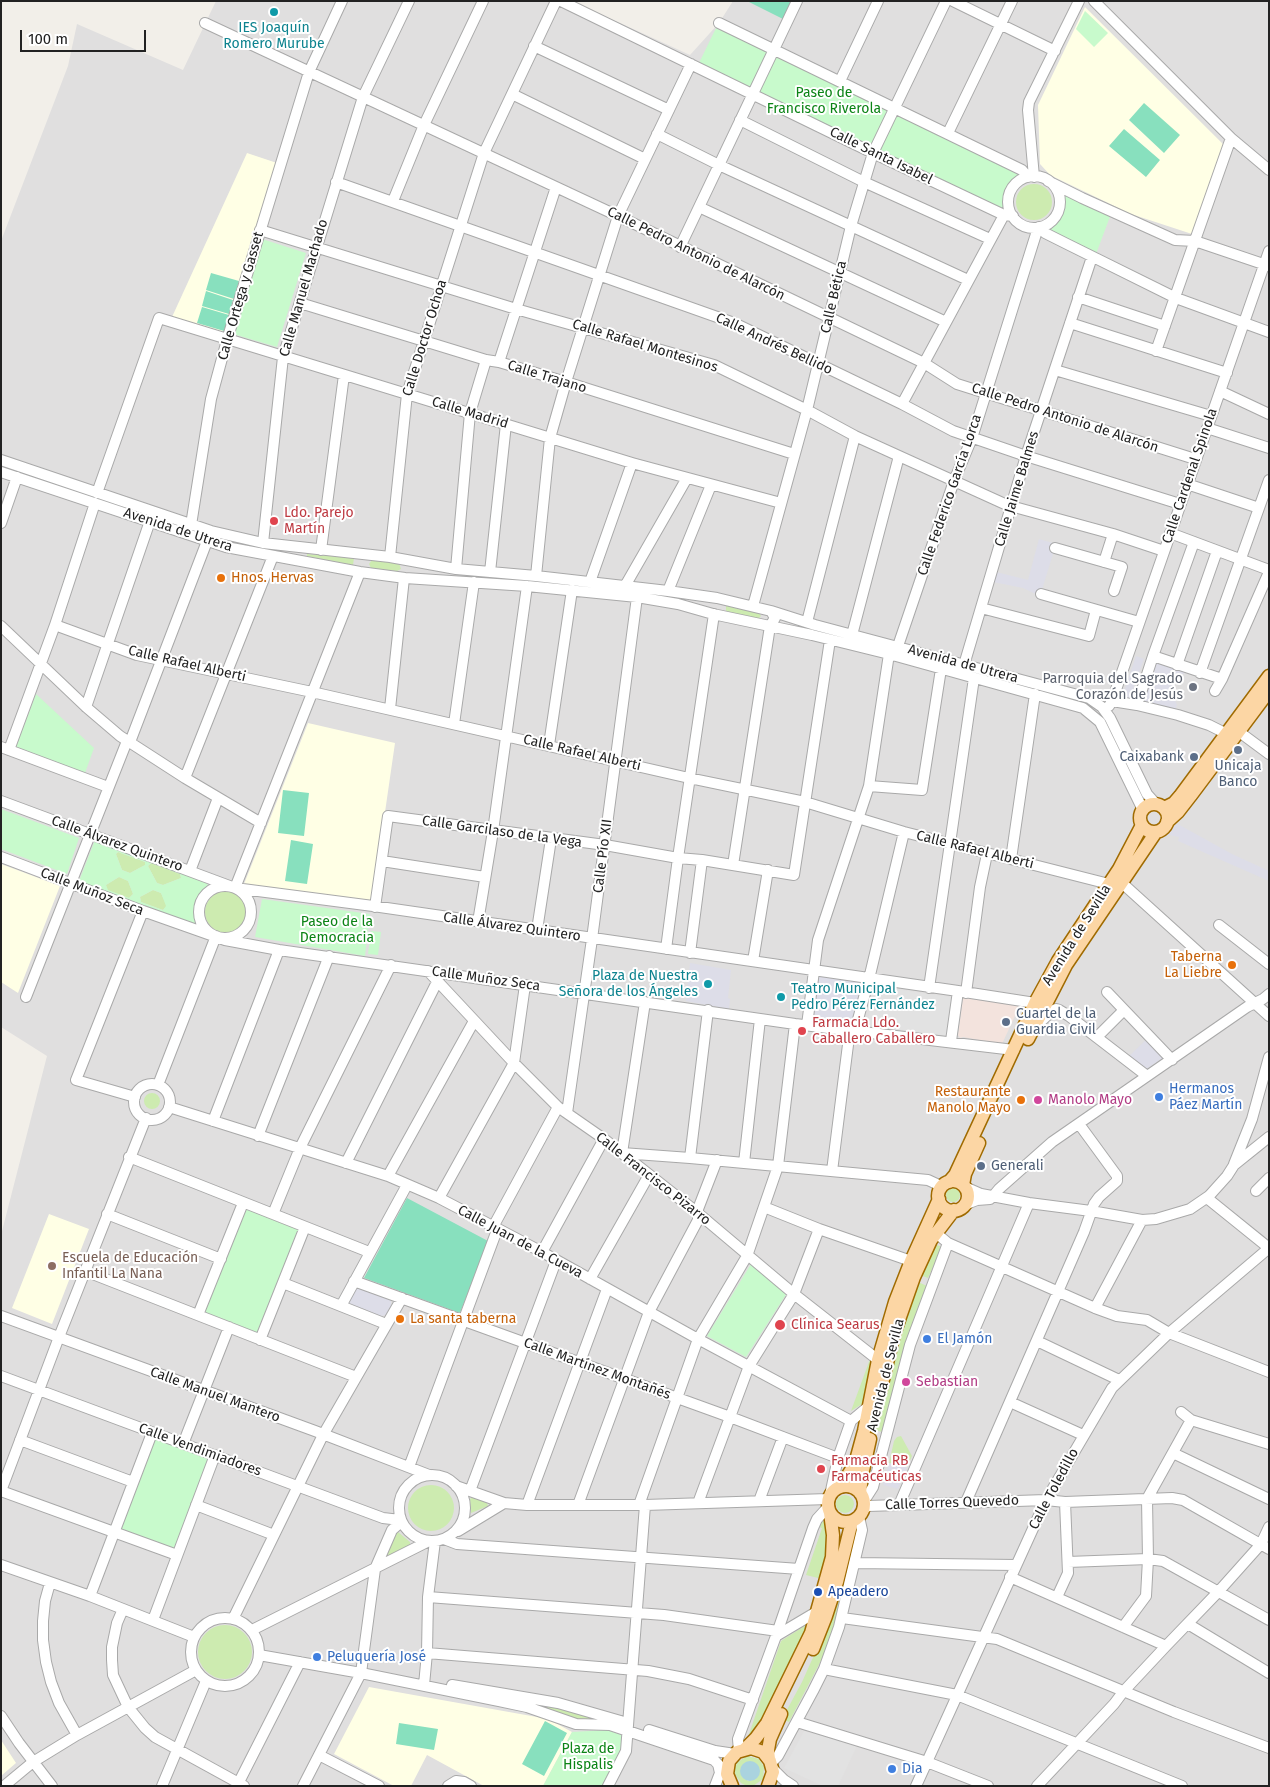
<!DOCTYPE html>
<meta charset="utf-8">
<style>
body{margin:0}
#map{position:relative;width:1270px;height:1787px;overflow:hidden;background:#f2efe9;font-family:"Fira Sans",sans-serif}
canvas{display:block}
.frame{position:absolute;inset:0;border:2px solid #222;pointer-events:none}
.scale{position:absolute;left:20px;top:30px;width:126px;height:22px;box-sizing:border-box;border:2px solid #222;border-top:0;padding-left:6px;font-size:15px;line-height:18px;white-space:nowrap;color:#222;-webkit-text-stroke:4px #fff;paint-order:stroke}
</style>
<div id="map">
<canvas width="1270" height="1787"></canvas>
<div class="frame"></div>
<div class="scale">100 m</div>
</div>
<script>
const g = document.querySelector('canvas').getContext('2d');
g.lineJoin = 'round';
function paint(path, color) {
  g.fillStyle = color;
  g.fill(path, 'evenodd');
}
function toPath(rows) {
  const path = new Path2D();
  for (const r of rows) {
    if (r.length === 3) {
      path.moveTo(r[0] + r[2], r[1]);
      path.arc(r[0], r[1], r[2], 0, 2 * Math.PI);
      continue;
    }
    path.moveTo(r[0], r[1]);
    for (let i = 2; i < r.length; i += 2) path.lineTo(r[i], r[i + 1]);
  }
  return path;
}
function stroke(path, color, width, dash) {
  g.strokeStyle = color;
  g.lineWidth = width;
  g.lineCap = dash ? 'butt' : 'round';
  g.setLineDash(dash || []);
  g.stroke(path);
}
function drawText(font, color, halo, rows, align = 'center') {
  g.font = font + ' "Fira Sans",sans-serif';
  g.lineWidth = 4;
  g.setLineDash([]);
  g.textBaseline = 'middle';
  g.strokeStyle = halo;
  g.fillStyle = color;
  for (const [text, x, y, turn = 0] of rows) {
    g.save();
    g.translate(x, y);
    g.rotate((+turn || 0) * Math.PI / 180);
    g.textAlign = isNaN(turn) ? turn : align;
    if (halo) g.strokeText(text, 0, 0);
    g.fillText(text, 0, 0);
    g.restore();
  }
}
paint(toPath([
 [216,1,572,1,690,55,719,23,733,1,1269,1,1269,1786,1,1786,1,1235,47,1056,1,1027,1,241,68,66,77,24,183,70]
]), '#e0dfdf');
paint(toPath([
 [1085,7,1224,145,1192,234,1131,214,1050,175,1040,164,1038,105],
 [247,153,277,163,225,333,172,317],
 [308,723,395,743,372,902,244,884],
 [1,864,60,886,18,993,1,982],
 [49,1214,89,1229,52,1324,12,1308],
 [369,1687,537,1717,550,1720,572,1732,543,1786,484,1786,427,1755,411,1786,394,1786,334,1754],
 [1,1740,16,1763,1,1776]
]), '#ffffe5');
paint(toPath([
 [963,998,1020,1005,1002,1044,963,1037,960,1038,958,1035]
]), '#f3e3dd');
paint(toPath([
 [1034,202,18],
 [307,554,354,558,353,565,307,556],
 [372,560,399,563,401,569,397,571,371,568,369,564],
 [726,606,728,606,759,613,761,616,758,619,726,612],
 [118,852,145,862,145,865,130,873,122,870,116,854],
 [151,863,180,874,181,878,163,885,157,883,148,866],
 [119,877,128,881,133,894,129,898,107,890,106,885],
 [153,890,161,893,167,906,163,910,141,902,140,897],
 [226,912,21],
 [152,1101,8],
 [953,1195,7],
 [937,1245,942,1247,928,1278,920,1275,930,1256],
 [916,1281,927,1286,905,1343,882,1432,875,1430,899,1328],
 [870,1359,872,1361,865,1402,851,1411],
 [901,1436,912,1456,907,1467,889,1463,894,1441,897,1437],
 [431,1508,23],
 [845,1504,9],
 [473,1497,487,1503,488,1506,471,1513,470,1499],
 [825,1521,829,1547,822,1576,818,1578,806,1575,822,1528,818,1527,821,1522],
 [398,1532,410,1542,410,1545,386,1558,395,1534],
 [840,1584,844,1585,836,1620,825,1653,789,1722,782,1719,802,1682,824,1633],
 [809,1623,784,1682,755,1732,748,1737,781,1641],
 [225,1652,27],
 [502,1696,562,1706,607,1719,575,1721],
 [747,1756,759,1759,764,1767,763,1779,753,1786,747,1786,741,1783,735,1774,735,1767,738,1762],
 [753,1762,758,1766,759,1771,751,1781,748,1781,742,1776,741,1767]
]), '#cdebb0');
paint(toPath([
 [1085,11,1108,33,1094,47,1076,29],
 [717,26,769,51,751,89,699,63],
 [776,55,890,110,870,147,757,92],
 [896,112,1021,175,1009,189,1003,210,877,150],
 [1064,194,1111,214,1096,254,1049,230,1061,213],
 [262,239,306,253,277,347,233,334],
 [36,694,94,748,85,773,16,747],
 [1,809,79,838,67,874,1,849],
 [95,840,207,882,208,887,200,895,196,901,195,923,193,924,79,881],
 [118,852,145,862,145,865,130,873,122,870,116,854],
 [151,863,180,874,181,878,163,885,157,883,148,866],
 [119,877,128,881,133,894,129,898,108,890,106,885],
 [153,890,161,893,166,906,163,910,141,902,140,897],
 [262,899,370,914,365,956,255,937],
 [371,931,381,932,378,955,368,954],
 [246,1207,299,1229,258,1333,204,1312],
 [751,1264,787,1293,746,1357,707,1336],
 [155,1438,209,1459,175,1550,120,1529],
 [607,1730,622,1735,621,1751,603,1786,543,1786,572,1732]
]), '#c8facc');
paint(toPath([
 [747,1,797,1,787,21],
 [1144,103,1180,135,1164,153,1129,120],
 [1124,129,1160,160,1146,177,1109,146],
 [211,273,239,281,234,299,206,290],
 [206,291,233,300,229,314,202,306],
 [202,307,229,315,224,331,197,323],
 [283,790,309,793,304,836,278,833],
 [291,840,313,844,307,884,285,881],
 [407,1198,488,1241,460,1313,364,1278],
 [545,1721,567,1733,544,1776,522,1764],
 [399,1723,438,1729,434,1750,396,1744]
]), '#88e0be');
paint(toPath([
 [873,986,950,997,951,1000,946,1036,868,1025],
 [804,1731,857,1746,838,1786,823,1786,784,1768]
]), '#e2e2e2');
paint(toPath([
 [1039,539,1056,544,1040,596,1023,588,993,582,996,572,1028,580],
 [1136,656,1144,659,1132,692,1137,694,1133,699,1119,696,1118,687,1125,689],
 [1153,656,1187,669,1185,673,1176,677,1172,694,1177,705,1174,714,1137,705],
 [1174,822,1232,854,1269,871,1269,881,1178,841,1179,837,1169,835,1164,837],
 [690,963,731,970,728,998,730,999,729,1009,686,1001],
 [814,972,869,979,854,1026,807,1025],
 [1147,1039,1164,1057,1145,1070,1128,1057],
 [356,1287,391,1299,391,1307,386,1315,381,1316,349,1304,348,1303],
 [889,1463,907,1467,898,1489,883,1485]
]), '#dddde8');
paint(toPath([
 [750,1771,10]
]), '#aad3df');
const minor = toPath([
 [561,1,873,153,1004,215,1013,216],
 [953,1,1055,51],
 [1094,1,1231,138,1269,170],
 [205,23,618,216,924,363,957,384,1195,459],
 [719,23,1022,170,1028,177],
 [534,46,669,110],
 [840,81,878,1],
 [512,94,645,159],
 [740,120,864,182,990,239],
 [948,133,1012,1],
 [657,134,719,165,968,280],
 [1034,202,26],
 [1034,177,1028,110,1029,102,1079,1],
 [1048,181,1082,198,1175,240,1195,241,1269,266],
 [336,182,734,323,902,404,953,431,1026,456,1180,504],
 [393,201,424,125,483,1],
 [699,207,946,322],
 [1039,227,1045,233,1067,244,1176,298,1269,332],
 [260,230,516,309,714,365,807,410,855,436,1007,505,1113,534,1164,551],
 [680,247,797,1],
 [1078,297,1165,326],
 [300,303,486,360,499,362,566,382,794,454],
 [1070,323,1227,373],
 [1156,351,1231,138],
 [499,362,556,187],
 [1055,370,1211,416],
 [1220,391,1269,414],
 [902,404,1004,215],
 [1207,428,1269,448],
 [1,460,211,531,263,543,390,557,456,569,536,576,668,591,717,598,771,611,815,625,1089,698,1102,707,1110,718,1147,794,1156,804],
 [1,472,226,547,360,572,405,578,527,586,637,597,678,604,713,614,812,635,889,654,1083,708,1100,722,1143,810],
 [1187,484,1259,508],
 [97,493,159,318,632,463,781,503],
 [1,523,17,477],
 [191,525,211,399,227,340,309,72,342,1],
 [1170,533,1269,570],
 [263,543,283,357,363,97,409,1],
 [1055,548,1122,567,1114,591],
 [321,550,344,375],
 [390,557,407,394,484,153,556,1],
 [1104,562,1113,534],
 [456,569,470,413,486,360],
 [490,572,506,424],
 [536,576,550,438,566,382,618,216,691,64],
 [590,582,632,463],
 [625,586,687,478],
 [668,591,711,485],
 [1041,594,1139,622],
 [753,606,807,410,851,226,873,153,946,1],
 [981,608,1089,636,1096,610],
 [807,622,855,436],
 [55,625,137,655,312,692,689,778,805,802,904,832,1109,884],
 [1,626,86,707,120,736,185,778,261,823],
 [852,635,899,456],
 [898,646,954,481,972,438,1036,234,1036,228],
 [1153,656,1222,679],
 [964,665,1026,456,1092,257],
 [1177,665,1217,551],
 [1200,673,1269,480],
 [1215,691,1222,679,1269,572],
 [1112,701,1269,251],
 [1137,705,1153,656,1194,542],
 [1109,706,1112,701,1137,705,1178,715,1209,725,1225,733,1238,731,1269,754],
 [86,707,150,521],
 [390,709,404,578],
 [454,724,474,582],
 [130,742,209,536],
 [549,745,572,590],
 [1,747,108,787],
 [9,750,55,625,95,503],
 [185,778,273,556],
 [869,786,922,790,941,669],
 [1,801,235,888,373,906,958,991,1035,1003,1039,1008],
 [1,857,143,911,225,940,279,950,795,1024,1014,1050],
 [1011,859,1035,694],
 [382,861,485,877],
 [733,865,770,626,775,618,771,611],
 [190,871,218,798],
 [1122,883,1269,1016],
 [225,912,26],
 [235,888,360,572],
 [375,907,388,816,605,845,678,858,702,860,794,875,830,640],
 [478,922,493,831,527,586],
 [1219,925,1269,964],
 [537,930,551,839],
 [666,949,678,858,714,614],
 [690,953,702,860],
 [753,961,768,870],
 [428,971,514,1063,558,1107,604,1139,699,1214,794,1294,882,1363],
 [929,988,974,678],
 [1107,992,1172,1060],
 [966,993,980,887,987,854],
 [26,997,127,741],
 [1038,1024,1052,1011,1056,1009,1059,1010,1069,1016,1147,1076],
 [807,1025,818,940,869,786,889,654],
 [1097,1037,1124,1010],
 [951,1041,958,991],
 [152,1102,18],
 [158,1085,216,936],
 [135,1097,76,1080,143,911],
 [169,1107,388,1176,439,1198,542,1252,698,1339,851,1421],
 [567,1113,592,939,637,597],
 [213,1121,279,950],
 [258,1136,329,956],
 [622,1153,690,1158,928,1180,941,1186],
 [622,1153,645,1002],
 [129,1157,369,1252],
 [690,1158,708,1010],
 [346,1163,437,982],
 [744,1163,760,1019],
 [1234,1164,1252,1119,1269,1057],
 [832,1171,850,1029,857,1023,869,979,904,832],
 [388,1176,474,1021],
 [965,1187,981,1194,1029,1203,1091,1211,1142,1220,1156,1219,1190,1209,1209,1196,1227,1176,1234,1165,1269,1137],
 [1256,1191,1269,1178],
 [994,1195,999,1189,1052,1142,1247,1007,1263,999,1269,994],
 [439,1198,514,1063,525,985],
 [1207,1198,1269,1248],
 [964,1205,977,1200,990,1199],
 [764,1207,819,1229,911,1261],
 [107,1214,221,1259],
 [273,1214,300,1148,391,965],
 [493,1227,558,1107],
 [936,1233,948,1243,1095,1308,1117,1316,1147,1320,1169,1333,1269,1372],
 [542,1252,604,1139],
 [85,1271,356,1377],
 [590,1279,649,1175],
 [354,1281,730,1417,838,1458],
 [283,1283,386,1324],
 [341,1306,407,1185],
 [1095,1308,1142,1220],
 [198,1315,243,1203],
 [1,1316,315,1431,429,1475],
 [260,1340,305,1227],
 [1037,1341,1119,1380],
 [1,1376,383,1518,400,1520],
 [1010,1402,1083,1435],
 [1181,1412,1191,1420,1269,1444],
 [20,1440,133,1482],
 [183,1444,229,1327],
 [1173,1453,1269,1499],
 [409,1467,497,1230],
 [432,1508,33],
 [456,1486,504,1503,527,1505,645,1505,828,1499],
 [1,1491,59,1337,146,1118],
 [1,1491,177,1555],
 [470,1491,556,1261],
 [830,1495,838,1458,851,1421,869,1406],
 [759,1501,783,1437],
 [864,1501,873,1487,910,1345,948,1243],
 [966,1502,1084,1232,1094,1204,1099,1197,1117,1181,1117,1176,1079,1124],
 [698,1503,749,1366,794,1294,819,1229],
 [196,1505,274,1535],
 [527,1505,607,1289],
 [578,1505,649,1312,698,1220,698,1209,717,1160],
 [639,1505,698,1339,747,1256,778,1166,795,1024],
 [899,1505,1029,1203],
 [864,1509,868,1506,899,1505,1046,1500,1065,1502,1172,1498,1183,1500,1269,1549],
 [458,1531,504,1503],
 [444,1539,457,1544,799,1569],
 [1068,1562,1148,1559,1163,1561,1269,1620],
 [855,1563,1016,1565],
 [1,1565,90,1596,194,1637],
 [1010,1577,1166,1646],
 [50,1583,45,1601,43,1621,43,1640,46,1662,51,1682,59,1703,77,1735],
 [90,1596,152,1433],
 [428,1597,664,1615,778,1631],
 [1057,1597,1068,1573,1065,1502],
 [123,1609,117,1623,112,1647,112,1660,113,1675,128,1707,145,1728,155,1737,244,1786],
 [225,1652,34],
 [842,1618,997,1639,1174,1712,1269,1748],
 [233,1619,323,1435,402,1298],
 [153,1620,215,1455],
 [1188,1624,1269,1673],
 [1123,1627,1146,1596,1148,1559,1147,1499,1191,1420],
 [252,1630,429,1541],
 [776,1636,818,1611],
 [427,1653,648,1671,689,1679,753,1700],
 [259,1655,361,1673,499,1701,527,1707,576,1724,610,1725,714,1760,727,1774],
 [824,1669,957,1695,1182,1786],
 [424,1685,427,1653,428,1597,435,1541],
 [452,1685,558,1703,624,1722],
 [1,1716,19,1743,52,1786],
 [797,1722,927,1762,988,1786],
 [649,1730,715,1751,735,1754],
 [739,1751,738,1739,776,1636,813,1528,817,1519,828,1507],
 [319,1755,379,1786],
 [771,1763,778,1756,813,1691,824,1669,839,1627,862,1530,859,1517],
 [773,1769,784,1780,793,1786],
 [4,1786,33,1762,77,1735,196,1670],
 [162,1786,206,1681],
 [237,1786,300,1662],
 [303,1786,361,1673,375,1569,392,1530,401,1522],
 [448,1786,456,1781,464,1782,471,1786],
 [608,1786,626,1751,645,1505],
 [715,1786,720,1773,718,1764],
 [916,1786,1046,1500,1112,1388,1169,1333,1269,1248],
 [1037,1786,1114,1704,1123,1692,1166,1646,1219,1591,1261,1544,1269,1527]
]);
const major = toPath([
 [1154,818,14],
 [1164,808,1174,803,1180,796,1269,676],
 [1167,822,1178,812,1192,794,1269,691],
 [1028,1039,1066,965,1156,832],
 [953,1196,15],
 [949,1182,955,1175,1035,1003,1058,961,1119,869,1142,825],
 [963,1185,965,1174,979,1143],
 [880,1392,894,1334,914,1277,931,1240,954,1210],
 [846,1504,18],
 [841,1486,855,1464,864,1431,878,1360,895,1302,911,1261,939,1199],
 [860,1493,862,1475,870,1439],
 [813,1649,826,1616,837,1582,852,1521],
 [745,1749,756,1738,767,1723,811,1633,832,1557,833,1535,830,1513],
 [769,1759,768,1750,770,1739,781,1714],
 [732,1786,727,1774,729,1761,737,1752,751,1748,763,1752,770,1761,773,1772,768,1786]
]);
stroke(minor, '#a9a9a9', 12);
stroke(major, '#a06b00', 15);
stroke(minor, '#fff', 10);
stroke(major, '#fcd6a4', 12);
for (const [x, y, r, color] of [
 [274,12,5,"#0f9aa8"],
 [274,521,5,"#e0444e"],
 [221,578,5,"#e8710a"],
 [1193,687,5,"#6b7280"],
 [1238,750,5,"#5c6f8a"],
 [1194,757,5,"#5c6f8a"],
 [1232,965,5,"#e8710a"],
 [708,984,5,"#0f9aa8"],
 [781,997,5,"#0f9aa8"],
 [1006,1022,5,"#5c6f8a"],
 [802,1031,5,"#e0444e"],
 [1159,1097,5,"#3f7fe0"],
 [1021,1100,5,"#e8710a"],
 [1038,1100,5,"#d1479c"],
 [981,1166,5,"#5c6f8a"],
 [52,1266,5,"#8d6e63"],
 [400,1319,5,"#e8710a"],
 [780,1325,6,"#e0444e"],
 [927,1339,5,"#3f7fe0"],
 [906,1382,5,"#d1479c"],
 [821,1469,5,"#e0444e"],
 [818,1592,5,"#1a4fb4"],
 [317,1657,5,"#3f7fe0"],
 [892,1769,5,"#3f7fe0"]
]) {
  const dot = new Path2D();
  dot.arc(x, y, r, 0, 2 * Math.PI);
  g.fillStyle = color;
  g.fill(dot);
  stroke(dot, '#fff', 2);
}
drawText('14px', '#0d838f', '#fff', [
 ["IES Joaquín",274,28],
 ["Romero Murube",274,44],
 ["Plaza de Nuestra",698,976,"right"],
 ["Señora de los Ángeles",698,992,"right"],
 ["Teatro Municipal",791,989,"left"],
 ["Pedro Pérez Fernández",791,1005,"left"]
]);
drawText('14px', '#0c8416', '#fff', [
 ["Paseo de",824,93],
 ["Francisco Riverola",824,109],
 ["Paseo de la",337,922],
 ["Democracia",337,938],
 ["Plaza de",588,1749],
 ["Hispalis",588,1765]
]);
drawText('14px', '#222', '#fff', [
 ["Calle Santa Isabel",881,156,26],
 ["Calle Pedro Antonio de Alarcón",696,254,26],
 ["Calle Manuel Machado",304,288,-74],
 ["Calle Ortega y Gasset",241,296,-74],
 ["Calle Bética",834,297,-77],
 ["Calle Doctor Ochoa",425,338,-73],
 ["Calle Andrés Bellido",774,344,25],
 ["Calle Rafael Montesinos",645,346,17],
 ["Calle Trajano",547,377,17],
 ["Calle Madrid",470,413,17],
 ["Calle Pedro Antonio de Alarcón",1065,418,18],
 ["Calle Cardenal Spinola",1190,476,-71],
 ["Calle Jaime Balmes",1017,489,-73],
 ["Calle Federico García Lorca",950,495,-71],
 ["Avenida de Utrera",178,530,18],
 ["Calle Rafael Alberti",187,664,13],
 ["Avenida de Utrera",963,664,15],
 ["Calle Rafael Alberti",582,753,13],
 ["Calle Garcilaso de la Vega",502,832,8],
 ["Calle Álvarez Quintero",117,844,20],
 ["Calle Rafael Alberti",975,850,14],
 ["Calle Pío XII",603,856,-83],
 ["Calle Muñoz Seca",92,892,21],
 ["Calle Álvarez Quintero",512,927,8],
 ["Avenida de Sevilla",1077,935,-58],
 ["Calle Muñoz Seca",486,979,8],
 ["Calle Francisco Pizarro",653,1179,38],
 ["Calle Juan de la Cueva",520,1242,28],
 ["Calle Martínez Montañés",597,1369,20],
 ["Avenida de Sevilla",886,1375,-76],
 ["Calle Manuel Mantero",215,1395,20],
 ["Calle Vendimiadores",200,1450,20],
 ["Calle Toledillo",1054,1489,-62],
 ["Calle Torres Quevedo",952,1503,-2]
]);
drawText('14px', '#be3a42', '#fff', [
 ["Ldo. Parejo",284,513],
 ["Martín",284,529],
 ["Farmacia Ldo.",812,1023],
 ["Caballero Caballero",812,1039],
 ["Clínica Searus",791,1325],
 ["Farmacia RB",831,1461],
 ["Farmacéuticas",831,1477]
], 'left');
drawText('14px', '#c56008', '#fff', [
 ["Hnos. Hervas",231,578],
 ["Taberna",1222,957,"right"],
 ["La Liebre",1222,973,"right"],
 ["Restaurante",1011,1092,"right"],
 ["Manolo Mayo",1011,1108,"right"],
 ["La santa taberna",410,1319]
], 'left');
drawText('14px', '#5b616d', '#fff', [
 ["Parroquia del Sagrado",1183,679],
 ["Corazón de Jesús",1183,695]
], 'right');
drawText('14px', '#4e5e75', '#fff', [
 ["Caixabank",1184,757,"right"],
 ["Unicaja",1238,766,"center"],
 ["Banco",1238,782,"center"],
 ["Cuartel de la",1016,1014],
 ["Guardia Civil",1016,1030],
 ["Generali",991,1166]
], 'left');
drawText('14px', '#366cbe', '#fff', [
 ["Hermanos",1169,1089],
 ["Páez Martín",1169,1105],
 ["El Jamón",937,1339],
 ["Peluquería José",327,1657],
 ["Dia",902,1769]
], 'left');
drawText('14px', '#b23c85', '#fff', [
 ["Manolo Mayo",1048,1100],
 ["Sebastian",916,1382]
], 'left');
drawText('14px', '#785e54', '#fff', [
 ["Escuela de Educación",62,1258],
 ["Infantil La Nana",62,1274]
], 'left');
drawText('14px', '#164399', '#fff', [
 ["Apeadero",828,1592]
], 'left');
</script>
